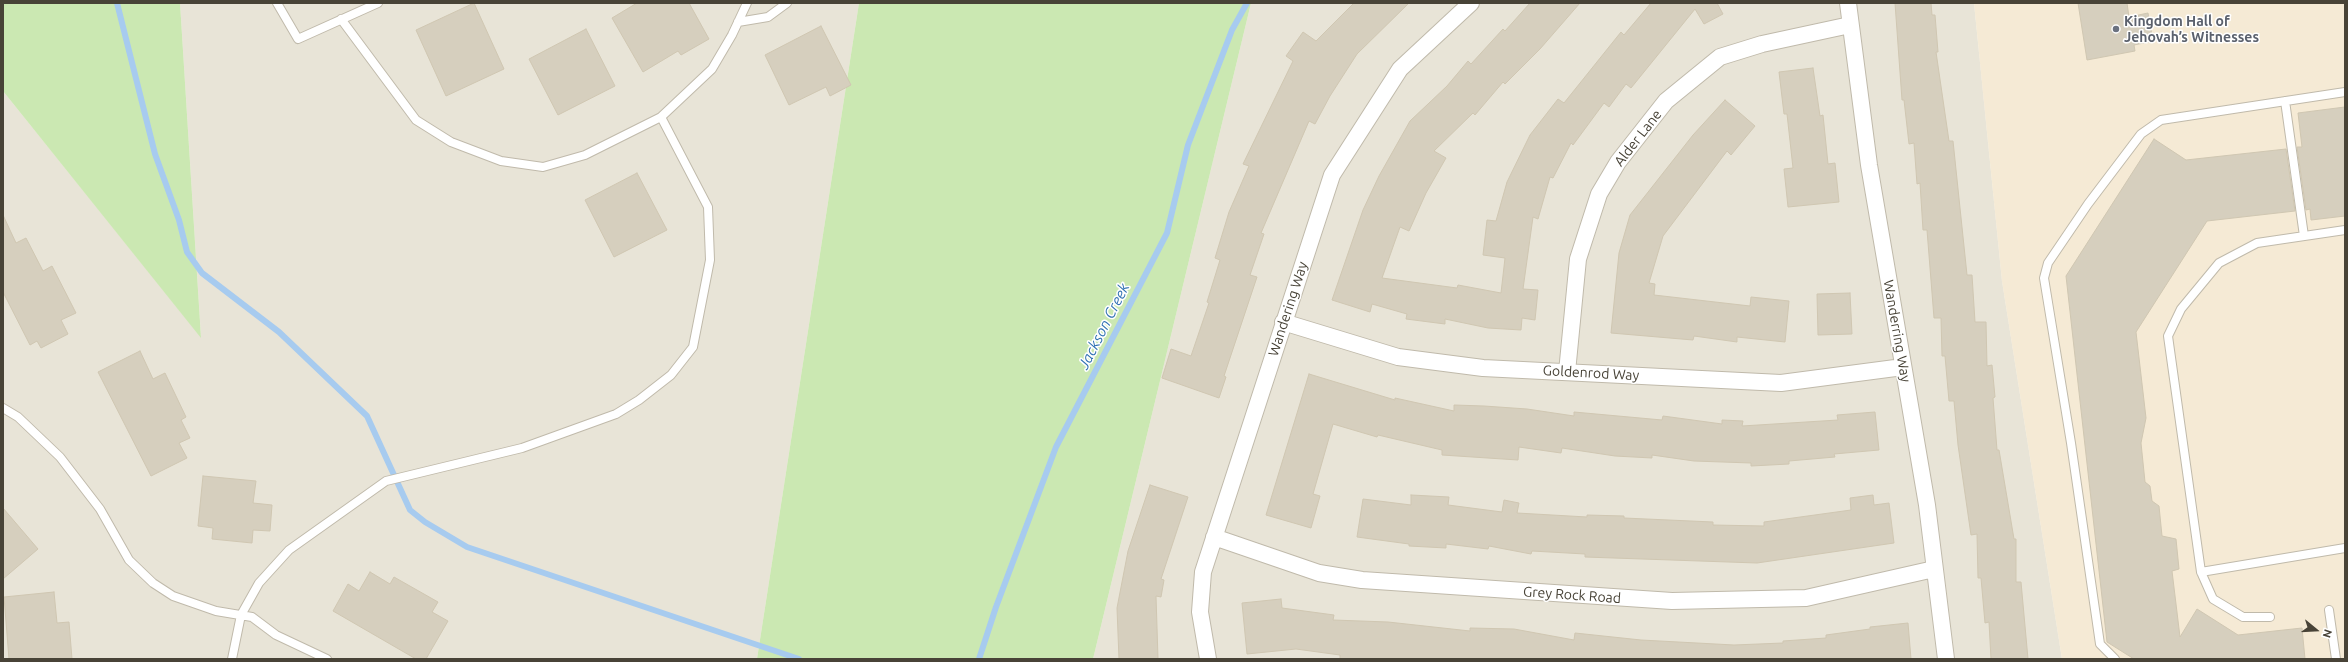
<!DOCTYPE html>
<meta charset="utf-8">
<style>
body{margin:0}
#map{position:relative;width:2348px;height:662px;overflow:hidden;background:#f4f2e9;font-family:Ubuntu,sans-serif}
canvas{display:block}
.frame{position:absolute;inset:0;border:4px solid #484337;pointer-events:none}
.north{position:absolute;left:2296px;top:610px;width:40px;height:40px;-webkit-text-stroke:3px #fff;paint-order:stroke;rotate:108deg;font-size:11px;font-weight:700;line-height:16px;text-align:center;color:#484337}
.north::after{content:'';display:block;margin:auto;width:14px;height:18px;background:#484337;clip-path:polygon(50% 0,100% 100%,50% 72%,0 100%)}
</style>
<div id="map">
<canvas width="2348" height="662"></canvas>
<div class="frame"></div>
<div class="north">N</div>
</div>
<script>
const g = document.querySelector('canvas').getContext('2d');
g.lineJoin = 'round';
function paint(path, color) {
  g.fillStyle = color;
  g.fill(path, 'evenodd');
}
function toPath(rows) {
  const path = new Path2D();
  for (const r of rows) {
    path.moveTo(r[0], r[1]);
    for (let i = 2; i < r.length; i += 2) path.lineTo(r[i], r[i + 1]);
  }
  return path;
}
function stroke(path, color, width, dash) {
  g.strokeStyle = color;
  g.lineWidth = width;
  g.lineCap = dash ? 'butt' : 'round';
  g.setLineDash(dash || []);
  g.stroke(path);
}
function drawText(font, color, halo, rows, align = 'center') {
  g.font = font + ' Ubuntu,sans-serif';
  g.lineWidth = 3;
  g.setLineDash([]);
  g.textBaseline = 'middle';
  g.strokeStyle = halo;
  g.fillStyle = color;
  for (const [text, x, y, turn = 0] of rows) {
    g.save();
    g.translate(x, y);
    g.rotate((+turn || 0) * Math.PI / 180);
    g.textAlign = isNaN(turn) ? turn : align;
    if (halo) g.strokeText(text, 0, 0);
    g.fillText(text, 0, 0);
    g.restore();
  }
}
paint(toPath([
 [180,3,859,3,757,659,3,659,3,91,201,337],
 [1251,3,1974,3,2002,281,2062,659,1093,659]
]), '#e8e4d7');
paint(toPath([
 [1974,3,2345,3,2345,659,2062,659,2002,281]
]), '#f5ead5');
paint(toPath([
 [3,3,180,3,201,338,3,91],
 [859,3,1251,3,1093,659,757,659]
]), '#cbe8b2');
stroke(toPath([
 [117,3,155,154,179,220,187,252,202,273,279,332,367,416,410,510,425,522,467,547,799,659],
 [979,659,996,607,1056,447,1167,233,1188,145,1232,30,1247,3]
]), '#a7cbef', 6);
const building = toPath([
 [474,3,504,69,446,96,416,30,474,3],
 [637,3,689,3,709,39,681,55,678,51,643,72,612,18,637,3],
 [1354,3,1409,3,1357,54,1330,96,1315,124,1309,121,1261,233,1264,234,1250,275,1257,277,1224,376,1226,377,1219,398,1162,378,1171,349,1191,356,1209,303,1207,302,1220,260,1215,258,1229,212,1249,166,1243,164,1293,61,1286,56,1303,32,1316,41,1354,3],
 [1530,3,1580,3,1540,49,1505,84,1503,82,1475,115,1473,113,1434,151,1446,158,1426,193,1409,231,1400,227,1382,278,1457,288,1458,285,1501,293,1505,258,1483,255,1487,220,1496,221,1507,182,1530,135,1558,99,1564,103,1621,32,1624,35,1651,3,1717,3,1723,14,1704,24,1695,9,1631,88,1626,84,1609,107,1604,103,1573,145,1571,143,1553,178,1550,177,1538,219,1533,217,1523,289,1538,290,1535,320,1522,318,1521,330,1488,328,1445,319,1445,324,1406,319,1407,314,1372,304,1370,312,1332,300,1363,210,1379,176,1410,121,1447,86,1468,61,1471,64,1503,29,1505,31,1530,3],
 [1895,3,1931,3,1932,15,1935,15,1938,52,1936,52,1949,141,1953,141,1967,275,1972,275,1975,322,1986,322,1987,366,1992,365,1995,397,1993,398,1997,450,1999,450,2014,539,2016,539,2016,582,2021,582,2028,659,1991,659,1989,622,1985,623,1981,578,1978,578,1977,534,1971,535,1958,445,1954,401,1949,401,1945,356,1942,356,1941,318,1934,318,1927,230,1923,230,1920,183,1917,184,1914,143,1909,144,1904,100,1902,100,1895,3],
 [2078,3,2127,3,2129,17,2148,13,2153,41,2134,45,2135,51,2087,60,2078,3],
 [821,26,851,85,830,96,826,87,789,105,765,55,821,26],
 [586,29,615,86,558,115,529,59,586,29],
 [1813,68,1820,116,1823,115,1828,164,1835,163,1839,202,1788,207,1784,169,1793,168,1787,114,1784,114,1779,72,1813,68],
 [1725,100,1755,126,1731,155,1727,151,1663,236,1649,283,1655,284,1654,295,1750,306,1751,297,1789,301,1785,342,1737,337,1737,342,1694,336,1693,340,1611,333,1619,253,1630,215,1693,135,1725,100],
 [2345,107,2345,216,2311,220,2310,209,2306,210,2297,147,2302,147,2298,113,2345,107],
 [2154,139,2186,160,2286,149,2295,211,2207,221,2136,332,2146,418,2141,443,2145,482,2150,486,2152,501,2159,506,2162,536,2176,539,2179,569,2172,571,2180,637,2197,609,2238,635,2302,628,2305,659,2134,659,2107,642,2066,276,2154,139],
 [637,173,667,230,614,257,585,200,637,173],
 [3,215,16,243,26,238,43,271,52,266,76,313,61,320,68,334,41,348,37,341,30,345,3,292,3,215],
 [1850,293,1852,334,1818,335,1817,294,1850,293],
 [140,351,153,379,165,373,186,417,181,420,190,438,179,443,187,458,151,476,98,372,140,351],
 [1309,374,1395,400,1395,398,1454,411,1454,405,1484,406,1527,409,1574,416,1574,412,1662,420,1663,416,1722,424,1722,420,1743,421,1742,426,1838,420,1837,415,1875,412,1879,450,1834,454,1835,457,1789,461,1789,464,1751,466,1751,463,1694,461,1652,455,1652,458,1615,456,1562,448,1561,453,1519,447,1518,460,1442,455,1442,450,1378,435,1377,437,1333,424,1313,494,1320,496,1311,528,1266,515,1309,374],
 [203,476,256,481,253,503,272,505,270,531,253,530,252,543,212,539,213,528,198,526,203,476],
 [1150,485,1188,497,1161,579,1164,580,1161,597,1156,596,1158,659,1119,659,1117,608,1128,551,1150,485],
 [1411,495,1449,497,1448,505,1502,512,1504,500,1519,503,1517,513,1587,517,1587,515,1624,516,1624,518,1713,522,1713,525,1764,526,1764,522,1851,510,1850,498,1873,495,1874,505,1889,503,1894,543,1757,563,1585,557,1585,554,1532,551,1531,554,1489,546,1488,549,1446,544,1446,548,1409,546,1409,544,1357,537,1363,499,1411,505,1411,495],
 [3,508,38,549,3,579,3,508],
 [370,572,390,584,394,577,438,602,432,612,448,621,426,659,416,659,333,611,348,584,359,591,370,572],
 [54,592,57,623,69,622,72,659,9,659,4,597,54,592],
 [1281,599,1282,608,1334,615,1333,620,1388,622,1470,631,1470,628,1514,629,1574,640,1575,633,1641,640,1734,645,1783,643,1783,641,1826,638,1826,635,1870,629,1870,627,1908,623,1911,659,1340,659,1340,655,1296,649,1247,654,1242,603,1281,599]
]);
paint(building, '#d6cfbe');
stroke(building, '#d0c7b2', 1);
const service = toPath([
 [277,3,298,39,378,3],
 [341,19,416,120,451,142,501,161,543,167,585,155,661,117,712,69,732,35,747,3],
 [738,22,768,17,787,3],
 [2285,101,2304,236],
 [3,408,18,417,60,457,100,509,129,560,153,583,173,596,216,611,252,617,276,635,327,659],
 [2201,572,2345,548],
 [2329,610,2336,659],
 [2270,617,2243,617,2213,599,2201,572,2168,336,2181,309,2219,263,2257,243,2345,230],
 [232,659,241,615,259,583,289,550,386,481,522,448,616,414,639,400,671,375,693,347,710,260,708,207,661,117],
 [2115,659,2100,644,2071,443,2044,278,2048,263,2088,204,2141,134,2161,120,2345,92]
]);
const minor = toPath([
 [1848,3,1869,165,1927,505,1946,659],
 [1283,322,1398,357,1483,368,1781,383,1903,367],
 [1567,372,1578,259,1599,194,1618,162,1666,101,1720,57,1762,44,1850,25],
 [1214,537,1319,573,1362,580,1672,601,1806,598,1934,569],
 [1208,659,1200,612,1203,572,1332,175,1400,69,1471,3]
]);
stroke(service, '#c0baab', 10);
stroke(minor, '#c0baab', 18);
stroke(service, '#fff', 8);
stroke(minor, '#fff', 16);
for (const [x, y, r, color] of [
 [2116,29,4,"#6b7280"]
]) {
  const dot = new Path2D();
  dot.arc(x, y, r, 0, 2 * Math.PI);
  g.fillStyle = color;
  g.fill(dot);
  stroke(dot, '#fff', 1.5);
}
drawText('bold 14px', '#5b616d', '#fff', [
 ["Kingdom Hall of",2124,21],
 ["Jehovah’s Witnesses",2124,37]
], 'left');
drawText('14px', '#484337', '#fff', [
 ["Alder Lane",1638,138,-52],
 ["Wandering Way",1288,309,-72],
 ["Wanderring Way",1897,331,80],
 ["Goldenrod Way",1591,373,3],
 ["Grey Rock Road",1572,595,4]
]);
drawText('italic 15px', '#3171b3', '#fff', [
 ["Jackson Creek",1104,326,-63]
]);
</script>
